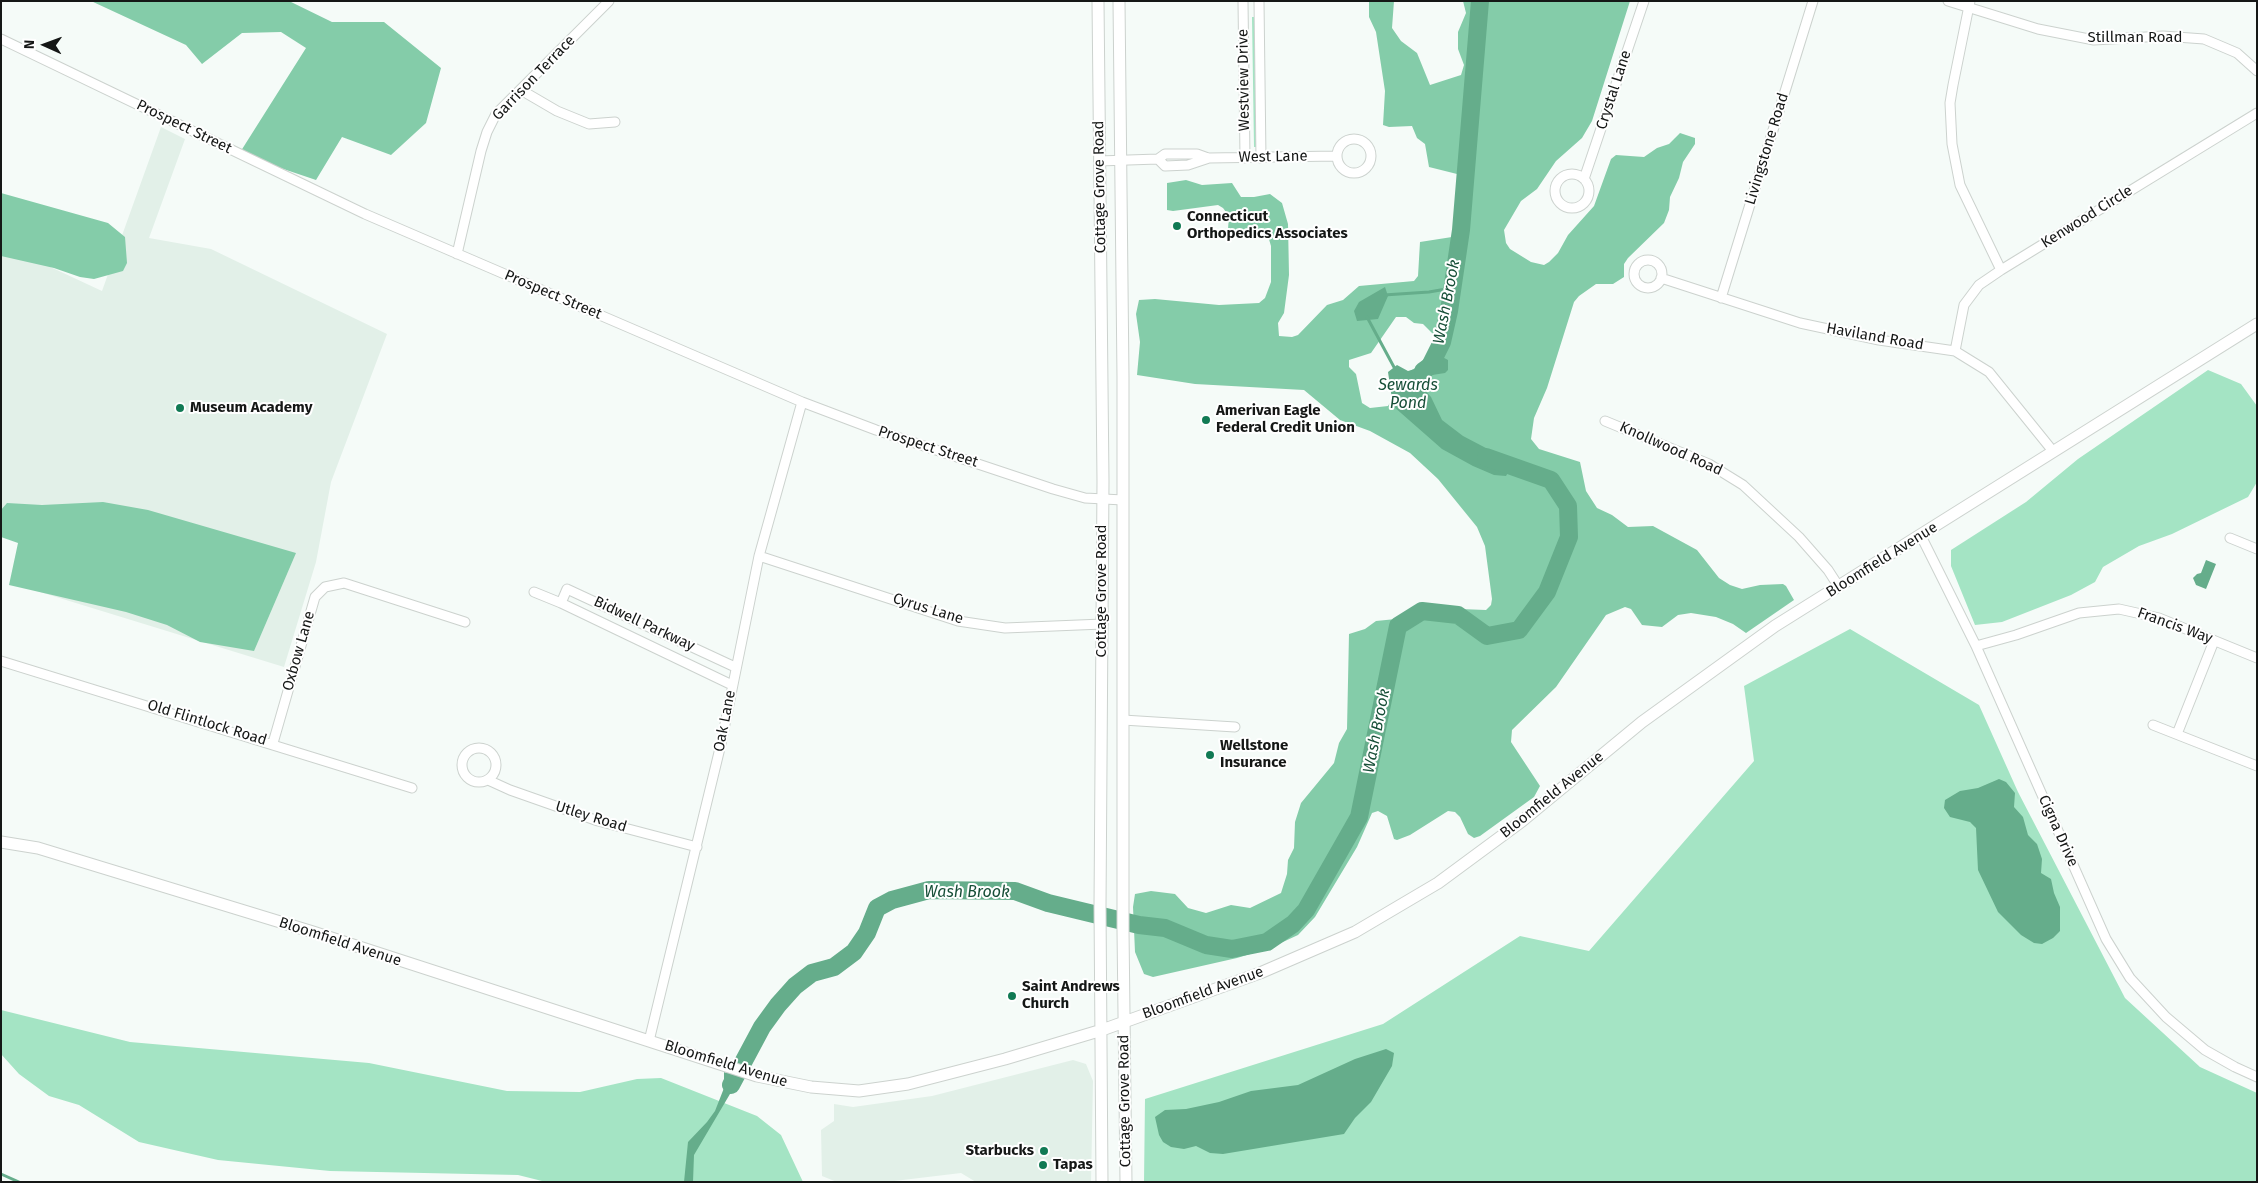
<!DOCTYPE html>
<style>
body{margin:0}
#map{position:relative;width:2258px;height:1183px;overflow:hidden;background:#f5fbf8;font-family:"Fira Sans",sans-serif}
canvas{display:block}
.frame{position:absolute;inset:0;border:2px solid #151716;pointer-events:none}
.north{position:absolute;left:20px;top:20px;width:50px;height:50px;-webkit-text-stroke:4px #fff;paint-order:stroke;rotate:272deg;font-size:14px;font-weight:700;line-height:20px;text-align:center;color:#151716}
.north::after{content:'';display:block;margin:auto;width:18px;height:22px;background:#151716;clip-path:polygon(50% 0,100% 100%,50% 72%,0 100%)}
</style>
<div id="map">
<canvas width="2258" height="1183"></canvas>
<div class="frame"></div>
<div class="north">N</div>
</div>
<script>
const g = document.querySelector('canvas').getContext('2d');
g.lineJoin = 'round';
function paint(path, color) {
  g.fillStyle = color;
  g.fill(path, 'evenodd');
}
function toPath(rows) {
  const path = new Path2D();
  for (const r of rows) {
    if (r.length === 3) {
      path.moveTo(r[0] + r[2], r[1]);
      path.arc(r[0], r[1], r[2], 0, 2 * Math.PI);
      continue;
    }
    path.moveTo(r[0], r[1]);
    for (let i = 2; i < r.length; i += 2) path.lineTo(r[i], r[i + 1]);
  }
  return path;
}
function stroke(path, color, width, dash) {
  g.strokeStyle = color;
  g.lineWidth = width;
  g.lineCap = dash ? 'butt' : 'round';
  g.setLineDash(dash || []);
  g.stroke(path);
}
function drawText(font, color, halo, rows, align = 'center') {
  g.font = font + ' "Fira Sans",sans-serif';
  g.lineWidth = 4;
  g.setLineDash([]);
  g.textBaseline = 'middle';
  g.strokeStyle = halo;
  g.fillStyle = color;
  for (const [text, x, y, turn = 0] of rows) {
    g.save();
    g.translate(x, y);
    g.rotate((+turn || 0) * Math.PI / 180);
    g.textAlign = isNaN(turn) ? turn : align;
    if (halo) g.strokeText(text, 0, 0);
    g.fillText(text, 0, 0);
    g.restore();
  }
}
paint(toPath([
 [161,127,185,139,149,238,211,249,387,334,331,482,316,562,284,667,14,584,36,522,1,511,1,244,102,291],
 [1073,1060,1086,1064,1093,1081,1091,1182,976,1182,961,1173,886,1182,837,1182,822,1176,821,1130,834,1121,834,1104,853,1107,932,1096]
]), '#e2f0e8');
paint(toPath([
 [1252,17,1255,17,1257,147,1254,147],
 [2208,370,2241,384,2257,406,2257,482,2248,497,2172,534,2139,546,2103,567,2095,582,2071,595,2002,622,1975,625,1951,566,1951,550,2026,502,2078,459],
 [1850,629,1979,705,2018,792,2125,998,2200,1067,2257,1093,2257,1182,1144,1182,1145,1099,1383,1024,1520,936,1589,951,1754,761,1744,686],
 [1,1010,130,1042,369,1063,507,1091,580,1092,637,1079,661,1078,757,1116,781,1135,803,1182,546,1182,518,1175,330,1171,218,1160,139,1142,79,1105,49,1096,19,1074,1,1054]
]), '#a4e4c4');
paint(toPath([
 [91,1,289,1,332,22,384,22,441,68,426,123,391,155,342,137,316,180,239,154,306,48,281,32,242,33,202,64,186,45],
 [1369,1,1394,1,1392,28,1401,41,1417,53,1430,85,1461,75,1464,65,1458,49,1458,32,1466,13,1463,1,1630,1,1592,121,1582,138,1556,161,1537,189,1521,201,1504,230,1506,243,1510,249,1531,262,1544,265,1549,262,1558,253,1568,235,1594,206,1611,159,1616,155,1644,157,1657,148,1669,144,1680,133,1695,138,1695,144,1683,162,1679,178,1670,197,1669,210,1664,223,1628,258,1624,264,1624,277,1613,284,1596,284,1579,296,1574,302,1547,388,1534,418,1531,439,1539,449,1580,462,1586,491,1597,508,1612,515,1628,527,1653,526,1697,550,1719,578,1730,585,1742,589,1760,585,1783,584,1786,586,1794,600,1746,633,1733,624,1716,617,1691,613,1678,615,1662,627,1642,625,1631,609,1625,607,1606,615,1556,687,1512,730,1511,742,1540,786,1534,797,1480,836,1474,838,1468,834,1460,817,1455,812,1448,811,1410,835,1397,840,1394,839,1387,816,1378,811,1372,813,1357,847,1315,917,1298,935,1270,948,1237,958,1153,977,1144,974,1135,952,1133,907,1135,894,1151,891,1175,894,1188,908,1206,913,1231,905,1250,908,1281,893,1287,874,1288,860,1294,848,1295,822,1301,803,1334,763,1339,743,1347,729,1349,634,1365,629,1376,621,1416,617,1434,608,1486,610,1491,605,1492,599,1485,546,1477,527,1438,479,1410,453,1370,431,1340,420,1304,390,1195,384,1137,375,1140,342,1136,314,1139,300,1155,299,1219,305,1259,303,1265,298,1271,282,1271,246,1268,236,1262,234,1232,234,1228,229,1229,216,1223,208,1218,205,1173,211,1167,210,1167,183,1186,180,1202,185,1232,183,1241,197,1254,197,1270,194,1282,203,1288,224,1289,275,1284,313,1278,323,1279,336,1292,337,1298,335,1327,305,1343,300,1359,286,1414,281,1418,276,1420,242,1452,237,1457,204,1457,174,1429,167,1425,144,1417,138,1412,126,1389,127,1383,125,1385,91,1376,32,1369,17],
 [1396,317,1406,317,1414,323,1423,324,1440,341,1430,360,1408,372,1388,406,1370,408,1362,403,1356,374,1349,367,1349,360,1371,353],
 [1,193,108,223,125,237,127,263,123,271,94,279,80,277,54,268,1,256],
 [103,502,148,510,296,553,254,651,200,642,167,625,126,612,9,585,18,543,1,537,1,510,7,503,42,505]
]), '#84cca9');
paint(toPath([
 [1385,287,1388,296,1378,319,1357,321,1354,311,1359,302],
 [1431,351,1448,360,1448,370,1445,373,1432,375,1423,384,1423,388,1431,397,1442,420,1463,436,1505,458,1510,469,1506,476,1494,475,1473,466,1442,449,1393,406,1388,372,1397,365,1408,371,1415,369],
 [2206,560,2216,564,2206,589,2196,585,2193,578,2197,574,2201,573],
 [1999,779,2006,782,2015,793,2014,807,2023,817,2028,835,2037,844,2042,859,2041,873,2051,879,2054,893,2060,907,2060,931,2053,938,2042,944,2034,943,2021,935,1998,912,1978,870,1976,828,1970,822,1950,817,1944,808,1945,800,1960,791,1978,788],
 [1386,1049,1394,1053,1392,1066,1371,1102,1355,1118,1344,1134,1223,1154,1210,1153,1196,1146,1184,1149,1171,1147,1163,1142,1159,1135,1155,1117,1165,1110,1186,1109,1219,1102,1251,1091,1298,1085,1355,1059],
 [724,1072,740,1077,694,1155,693,1182,684,1182,688,1142,707,1122,715,1111,724,1088]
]), '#65ad8b');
stroke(toPath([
 [1384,295,1429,292,1452,288],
 [1367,317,1395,369],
 [1,1174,19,1182]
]), '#65ad8b', 3);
stroke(toPath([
 [1423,371,1430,366,1442,342,1449,311,1461,230,1480,1],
 [731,1085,762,1027,778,1005,795,986,812,973,834,967,854,952,867,933,877,908,892,900,929,890,1015,891,1048,903,1139,925,1165,928,1206,945,1232,949,1267,942,1293,924,1306,910,1359,817,1398,626,1422,611,1458,615,1487,636,1519,630,1547,592,1569,537,1568,506,1551,480,1486,457]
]), '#65ad8b', 18);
const minor = toPath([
 [1243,1,1245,158],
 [1259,1,1261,158],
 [1948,1,2038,29,2094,40,2163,36,2204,39,2237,53,2257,71],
 [1970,1,1953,85,1950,103,1952,144,1960,185,2001,270],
 [1,39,365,214,802,402,876,430,1053,489,1085,498,1123,500],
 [521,90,557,111,589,124,615,122],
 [1354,156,17],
 [1158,159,1165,166,1188,165,1209,158,1337,156],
 [1099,161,1158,159,1165,154,1197,154,1208,158],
 [1572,191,17],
 [1584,179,1644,1],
 [457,254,481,151,487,132,496,114,609,1],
 [1648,274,14],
 [1661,278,1800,323,1879,340,1955,351,1989,372,2052,450],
 [1721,298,1813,1],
 [1955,351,1964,305,1979,285,2001,270,2257,113],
 [1605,421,1709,464,1743,485,1799,537,1828,570,1839,587],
 [1921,536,1976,646,2106,939,2130,978,2166,1017,2205,1050,2235,1067,2257,1077],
 [2230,538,2257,549],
 [759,556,958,621,1005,628,1103,624],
 [534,592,561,603],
 [1976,646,2016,635,2079,613,2119,609,2159,618,2257,658],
 [1,661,412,788],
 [732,685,561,603,567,589,735,667],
 [1123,720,1235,727],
 [2153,725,2257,766],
 [2177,734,2214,641],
 [273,743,315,597,325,587,344,583,465,622],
 [479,765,17],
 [488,780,510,790,598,821,697,847],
 [649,1041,721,744,759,556,802,402]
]);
const major = toPath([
 [1098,1,1103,481,1100,906,1102,1182],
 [1119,1,1123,378,1123,930,1126,1182],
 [1,842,38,848,313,932,757,1076,811,1087,859,1091,908,1084,1005,1059,1102,1030,1260,973,1355,932,1438,883,1522,821,1642,722,1775,626,2257,324]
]);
stroke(minor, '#ccd2ce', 11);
stroke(major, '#ccd2ce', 13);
stroke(minor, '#fff', 9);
stroke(major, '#fff', 11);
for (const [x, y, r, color] of [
 [1177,226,5,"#117a54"],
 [180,408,5,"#117a54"],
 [1206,420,5,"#117a54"],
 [1210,755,5,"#117a54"],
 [1012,996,5,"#117a54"],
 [1044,1151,5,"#117a54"],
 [1043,1165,5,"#117a54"]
]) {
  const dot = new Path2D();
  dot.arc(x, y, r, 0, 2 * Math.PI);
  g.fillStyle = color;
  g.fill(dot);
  stroke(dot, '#fff', 2);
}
drawText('15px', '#151716', '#fff', [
 ["Stillman Road",2135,38],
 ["Garrison Terrace",534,78,-46],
 ["Westview Drive",1244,80,-91],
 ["Crystal Lane",1614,90,-72],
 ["Prospect Street",184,127,26],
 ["Livingstone Road",1767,149,-73],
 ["West Lane",1273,157,-1],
 ["Cottage Grove Road",1100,187,-91],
 ["Kenwood Circle",2087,217,-32],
 ["Prospect Street",553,295,23],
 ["Haviland Road",1875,337,10],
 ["Prospect Street",928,447,18],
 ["Knollwood Road",1671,449,24],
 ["Bloomfield Avenue",1882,560,-32],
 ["Cottage Grove Road",1102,591,-90],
 ["Cyrus Lane",928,609,17],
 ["Bidwell Parkway",644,624,25],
 ["Francis Way",2175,626,20],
 ["Oxbow Lane",299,651,-74],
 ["Oak Lane",725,721,-79],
 ["Old Flintlock Road",207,723,17],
 ["Bloomfield Avenue",1552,795,-39],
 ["Utley Road",591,817,17],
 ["Cigna Drive",2058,831,66],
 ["Bloomfield Avenue",340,942,18],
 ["Bloomfield Avenue",1203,993,-20],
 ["Bloomfield Avenue",726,1064,17],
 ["Cottage Grove Road",1125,1101,-91]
]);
drawText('bold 15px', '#151716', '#fff', [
 ["Connecticut",1187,217],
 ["Orthopedics Associates",1187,234],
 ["Museum Academy",190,408],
 ["Amerivan Eagle",1216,411],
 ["Federal Credit Union",1216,428],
 ["Wellstone",1220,746],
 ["Insurance",1220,763],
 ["Saint Andrews",1022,987],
 ["Church",1022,1004],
 ["Starbucks",1034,1151,"right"],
 ["Tapas",1053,1165]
], 'left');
drawText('italic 16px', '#174f38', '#fff', [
 ["Wash Brook",1447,302,-79],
 ["Sewards",1408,386],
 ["Pond",1408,404],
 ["Wash Brook",1377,731,-79],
 ["Wash Brook",967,893]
]);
</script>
